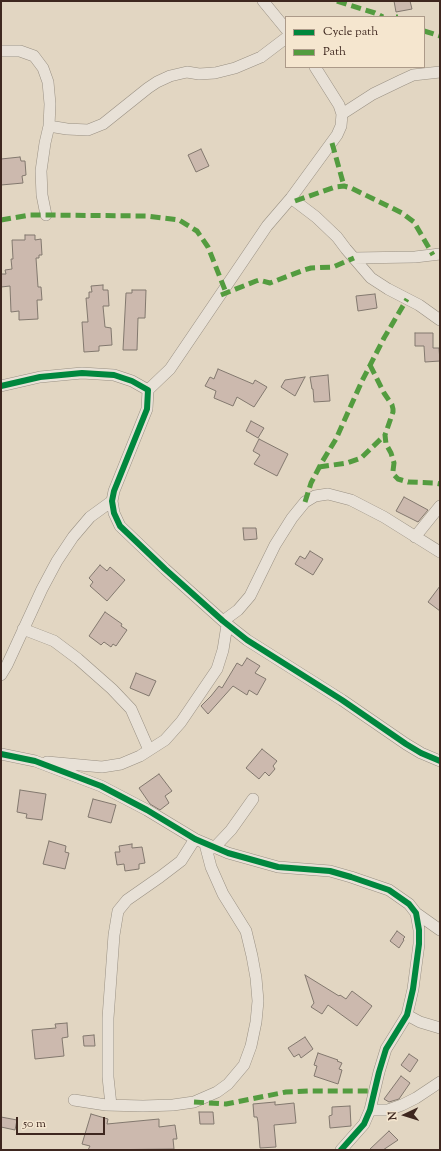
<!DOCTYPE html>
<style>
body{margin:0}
#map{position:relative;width:441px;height:1151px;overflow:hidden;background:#e2d6c2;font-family:"Sorts Mill Goudy",serif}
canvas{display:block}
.frame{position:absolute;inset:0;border:2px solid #3e271f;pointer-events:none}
.legend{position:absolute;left:285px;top:16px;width:140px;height:52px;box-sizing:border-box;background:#f5e6cf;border:1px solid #ac9a89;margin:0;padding:5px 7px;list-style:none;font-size:12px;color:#3e271f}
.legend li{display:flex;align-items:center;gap:8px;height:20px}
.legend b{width:20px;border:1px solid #ac9a89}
.north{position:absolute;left:385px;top:1095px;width:40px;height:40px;-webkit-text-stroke:3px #f5e6cf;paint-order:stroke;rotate:266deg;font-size:11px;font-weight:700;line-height:16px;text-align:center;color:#3e271f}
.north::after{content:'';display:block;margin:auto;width:14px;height:18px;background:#3e271f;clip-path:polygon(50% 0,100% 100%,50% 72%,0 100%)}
.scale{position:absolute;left:16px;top:1117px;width:89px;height:18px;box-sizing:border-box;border:2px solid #3e271f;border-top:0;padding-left:5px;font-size:12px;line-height:14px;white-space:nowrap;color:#3e271f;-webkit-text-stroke:3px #f5e6cf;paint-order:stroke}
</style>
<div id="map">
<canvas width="441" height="1151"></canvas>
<div class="frame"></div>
<ul class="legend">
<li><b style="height:5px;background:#00873e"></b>Cycle path</li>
<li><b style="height:5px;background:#539c3f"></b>Path</li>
</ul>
<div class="north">N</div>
<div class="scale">50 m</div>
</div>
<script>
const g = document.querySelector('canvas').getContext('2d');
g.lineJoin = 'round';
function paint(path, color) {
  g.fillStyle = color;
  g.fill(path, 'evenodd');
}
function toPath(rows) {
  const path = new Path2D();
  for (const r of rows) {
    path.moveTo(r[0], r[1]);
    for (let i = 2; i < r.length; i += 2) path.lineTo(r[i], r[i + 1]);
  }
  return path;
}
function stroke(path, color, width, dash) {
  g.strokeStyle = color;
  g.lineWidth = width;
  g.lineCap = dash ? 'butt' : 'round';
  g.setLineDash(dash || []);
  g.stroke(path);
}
const building = toPath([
 [394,1,410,1,412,9,396,12,394,1],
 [201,149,209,166,196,172,188,155,201,149],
 [20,157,21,161,25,161,26,175,22,176,23,183,1,185,1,159,20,157],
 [25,235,35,235,35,240,41,239,42,255,39,255,39,258,36,258,38,287,41,287,42,300,37,300,38,319,19,320,19,311,11,312,10,286,1,287,1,274,6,274,5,270,12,269,11,259,13,259,12,240,25,240,25,235],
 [103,285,103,290,108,290,109,306,103,306,105,327,111,328,112,345,99,346,99,351,84,352,82,322,88,322,86,298,89,298,89,292,92,292,91,286,103,285],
 [132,290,146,290,145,318,138,318,137,350,123,350,126,293,132,293,132,290],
 [375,294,377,308,358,311,356,296,375,294],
 [415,333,433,333,433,348,439,348,440,361,425,362,424,346,415,346,415,333],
 [218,369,253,384,255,380,267,387,254,407,237,397,233,406,214,398,216,391,205,386,210,377,214,379,218,369],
 [328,375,330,401,314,402,313,389,312,389,310,377,328,375],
 [305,377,295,396,281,387,285,380,305,377],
 [251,421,264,428,258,438,246,431,251,421],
 [259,439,288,454,277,476,254,464,260,455,253,451,259,439],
 [404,497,428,510,418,522,396,511,404,497],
 [243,528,256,528,257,539,244,540,243,528],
 [310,551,323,559,313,575,295,564,300,556,305,559,310,551],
 [100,565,107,571,110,567,125,580,107,601,90,586,93,582,89,578,100,565],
 [440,586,440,611,428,602,440,586],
 [105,612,122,624,121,626,127,630,116,646,113,644,111,647,104,642,101,645,89,636,105,612],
 [247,658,260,666,255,673,266,679,257,695,249,690,247,695,233,686,208,714,201,706,211,696,219,686,222,688,237,663,242,666,247,658],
 [136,673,156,681,149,696,130,688,136,673],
 [262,749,277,761,273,766,275,769,269,776,265,772,259,779,246,768,262,749],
 [159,774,172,791,165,796,169,803,160,810,150,804,139,788,159,774],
 [20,790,46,794,42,820,26,818,27,814,17,812,20,790],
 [93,799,116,805,111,823,88,817,93,799],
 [49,841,66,846,65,852,69,853,65,869,43,864,49,841],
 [132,844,132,848,142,847,145,863,139,864,139,869,125,871,124,864,117,865,115,852,120,852,119,846,132,844],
 [397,931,405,937,403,939,404,940,399,948,390,941,397,931],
 [305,975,339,996,340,995,346,999,352,991,372,1006,357,1026,328,1005,322,1014,311,1007,314,1003,305,975],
 [67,1023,68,1037,62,1038,64,1056,35,1059,32,1030,56,1028,55,1024,67,1023],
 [94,1035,95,1046,84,1046,83,1036,94,1035],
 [305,1037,313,1049,301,1058,299,1054,294,1057,288,1048,305,1037],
 [318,1053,338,1060,337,1061,342,1063,339,1069,342,1070,338,1084,314,1076,317,1066,314,1065,318,1053],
 [409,1054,418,1060,410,1072,401,1065,409,1054],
 [401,1076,410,1083,399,1099,389,1102,384,1099,401,1076],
 [275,1102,275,1105,294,1103,296,1123,274,1125,276,1147,260,1148,258,1122,257,1117,254,1117,253,1104,275,1102],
 [350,1106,351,1126,330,1128,329,1116,332,1115,332,1107,350,1106],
 [199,1112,213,1112,214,1124,200,1124,199,1112],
 [91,1114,108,1119,107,1124,159,1119,159,1127,175,1125,177,1139,173,1139,174,1149,88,1150,90,1146,82,1144,91,1114],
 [1,1117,17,1120,15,1130,1,1127,1,1117],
 [389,1131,398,1140,383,1150,369,1150,389,1131]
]);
paint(building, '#ccb9ae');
stroke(building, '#82786e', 1);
const minor = toPath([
 [263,1,286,29],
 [1,51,20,51,34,56,43,68,48,82,50,104,49,126,45,143,41,171,42,195,46,215],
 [342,114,373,94,400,81,413,75,440,72],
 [49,126,67,129,88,130,103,124,148,88,157,82,170,76,187,72,199,74,215,73,235,68,261,57,286,38],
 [291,198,316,217,337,237,346,249,371,278,388,289,419,305,440,320],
 [354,258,415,257,440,254],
 [1,386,40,377,82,373,114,375,132,381,148,390,147,409,114,491,112,501,114,513,120,526,165,569,223,621,247,640,342,700,406,744,421,753,440,761],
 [148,390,170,369,267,226,291,198,337,135,341,126,342,114,339,105,315,67],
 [415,537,440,506],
 [223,621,238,610,250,596,275,545,292,518,305,502,315,496,328,494,351,500,384,517,440,552],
 [23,629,54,641,78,659,112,689,131,709,149,750],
 [1,675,7,665,42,589,57,561,73,537,90,517,112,501],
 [1,754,35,761,101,786,147,810,195,839,228,853,278,867,330,871,351,877,389,890,409,904,416,913,419,930,419,944,413,989,407,1015,386,1049,379,1072,370,1110,364,1124,341,1150],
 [47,762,102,767,121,764,140,756,165,740,181,722,217,669,223,650,227,625],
 [214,848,231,830,253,799],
 [416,913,440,930],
 [407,1015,420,1022,440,1028],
 [74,1100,106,1105,143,1106,173,1105,194,1102,217,1092,228,1084,244,1065,251,1046,256,1022,258,1001,256,978,252,956,246,931,223,894,211,867,205,844],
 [111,1105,108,1077,108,1018,114,935,118,911,127,900,160,877,181,861,195,839],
 [370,1110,388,1110,402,1105,416,1098,440,1082]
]);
stroke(minor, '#999083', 12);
stroke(minor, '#e8e1d7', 11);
stroke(toPath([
 [337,1,375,13,383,17],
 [396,17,398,17],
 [424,31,440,36],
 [332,143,344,186],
 [295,201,335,187,344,186,351,188,388,206,402,213,414,222,433,255],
 [1,220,30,215,46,215,147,216,179,220,197,231,208,247,225,290],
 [221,295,256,281,259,280,270,283,304,270,311,268,333,267,354,258],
 [370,365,384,393,392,405,393,409,393,412,385,435,386,444,391,453,394,463,393,471,394,475,398,479,408,482,435,483,440,484],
 [319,467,347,463,361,458,385,435],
 [305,502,311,483,322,462,336,439,362,381,384,338,407,299],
 [194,1102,226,1104,286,1092,310,1091,374,1091]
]), '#539c3f', 5, [10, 5]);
stroke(toPath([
 [1,386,40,377,82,373,114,375,132,381,148,390,147,409,114,491,112,501,114,513,120,526,165,569,223,621,247,640,342,700,406,744,421,753,440,761],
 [1,754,35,761,101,786,147,810,195,839,228,853,278,867,330,871,351,877,389,890,409,904,416,913,419,930,419,944,413,989,407,1015,386,1049,379,1072,370,1110,364,1124,341,1150]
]), '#00873e', 6);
</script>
